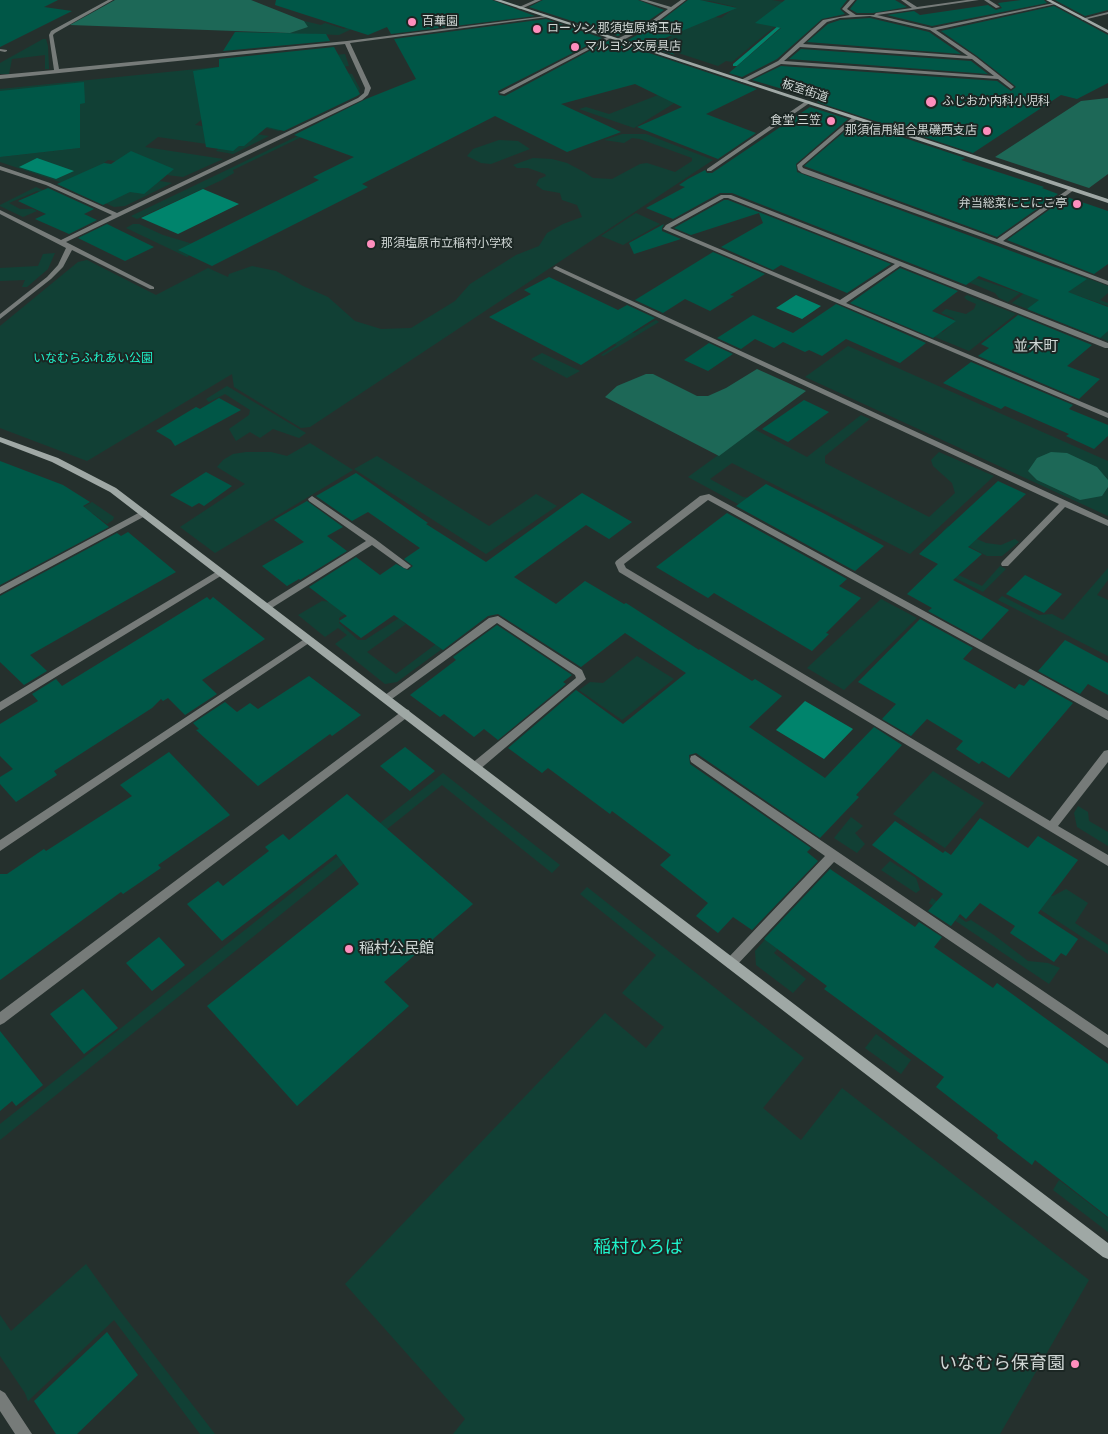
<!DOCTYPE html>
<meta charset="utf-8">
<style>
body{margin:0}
canvas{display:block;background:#25302d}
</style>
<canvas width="1108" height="1434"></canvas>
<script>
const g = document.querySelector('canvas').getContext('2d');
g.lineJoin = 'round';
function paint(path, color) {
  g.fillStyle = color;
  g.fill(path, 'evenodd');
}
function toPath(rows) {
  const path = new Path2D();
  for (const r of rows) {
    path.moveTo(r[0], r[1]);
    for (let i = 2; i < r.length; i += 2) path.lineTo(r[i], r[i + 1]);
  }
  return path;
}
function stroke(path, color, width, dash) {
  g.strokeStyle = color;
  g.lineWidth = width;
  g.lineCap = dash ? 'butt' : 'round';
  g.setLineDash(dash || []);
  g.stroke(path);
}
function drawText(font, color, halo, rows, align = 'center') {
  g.font = font + ' Karla,"Noto Sans JP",sans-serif';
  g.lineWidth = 4;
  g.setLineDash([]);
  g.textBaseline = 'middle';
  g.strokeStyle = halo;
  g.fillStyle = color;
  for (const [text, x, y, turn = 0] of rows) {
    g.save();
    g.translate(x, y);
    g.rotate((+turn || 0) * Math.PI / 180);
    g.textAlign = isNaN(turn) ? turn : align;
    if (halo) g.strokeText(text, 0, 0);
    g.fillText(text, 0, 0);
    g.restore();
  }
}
paint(toPath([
 [690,0,772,0,800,5,732,62,726,61,718,66,663,48,651,42,662,42,672,37,668,34,676,10,721,18,736,7,710,1],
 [366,20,369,21,339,35,290,33,272,40,276,33,290,33,308,27,304,21,321,25,325,23,344,29],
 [43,39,46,39,48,46,49,69,45,69,45,55,12,59,9,74,0,74,0,63],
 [345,54,349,66,321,69,352,74,360,89,356,95,279,131,207,115,195,125,269,136,233,154,216,151,221,146,158,137,145,147,223,159,183,177,167,175,173,169,108,160,94,170,172,183,125,206,114,207,60,182,0,162,0,157,80,148,79,127,0,116,0,89],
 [410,82,403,88,233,170,234,173,222,180,137,219,131,216],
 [707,83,634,128,579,109,586,107,609,114,666,92],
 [622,134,646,134,713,160,310,427,301,428,234,387,232,374,87,461,0,428,0,326,78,262,87,260,156,295,208,268,228,277,229,274,252,266,276,271,303,286,328,297,355,321,381,329,411,328,455,301,470,284,516,255,539,246,547,233,563,224,582,217,577,205,562,200,560,193,543,190,536,185,539,179,546,176,545,174,528,168,517,168,513,165,533,158,552,159,567,163,584,172,593,178,612,179,640,164,647,163,675,172,692,161,692,158,640,139,632,138,624,143,604,140],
 [499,140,518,141,530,149,491,164,481,163,467,156,473,149],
 [36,187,60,198,58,200,37,191,9,203,20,209,33,209,37,211,23,217,0,206,0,205],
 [636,213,660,224,623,245,601,236],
 [133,224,139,224,163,235,193,244,195,252,187,257,126,228],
 [55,253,48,269,27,287,22,287,25,280,0,281,0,268,38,266,43,254],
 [1057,267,1108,286,1108,293,1100,300,1108,303,1108,306,1076,295,1064,305,1108,324,1108,341,1012,303],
 [954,276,976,278,1020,293,1008,302,999,298,995,293],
 [967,295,1016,314,969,351,925,333,943,332,955,321,953,318,941,313,946,309,966,314,974,309,976,304,967,300,964,297],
 [656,320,659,322,603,356,601,355,617,345,607,341,625,329,634,333],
 [848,346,1108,461,1108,516,805,377],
 [542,353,580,371,567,378,531,359],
 [227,386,306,433,299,438,273,429,260,438,250,432,236,441,229,429,249,415,250,410,225,394,209,402,206,399],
 [861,415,870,419,825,456,825,463,929,517,955,493,952,483,933,466,931,460,939,452,994,476,910,554,732,463,710,479,743,497,751,498,749,510,688,477,754,429,807,457],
 [310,443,353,470,215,553,180,527,245,484,217,467,223,460,233,454,246,452,271,452,287,456],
 [377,456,489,526,536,494,557,506,486,554,354,469],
 [92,502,114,517,113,520,107,524,92,513,59,531,73,513],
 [948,526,986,543,1001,545,1015,539,1019,542,1002,556,987,556,942,532],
 [1000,566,1006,569,983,592,945,573,948,570,982,586],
 [1108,568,1108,580,1097,595,1108,600,1108,656,998,600,1002,596,1039,615,1052,614,1063,620],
 [881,599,917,618,844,690,807,668],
 [322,601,359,605,339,618,339,623,358,640,365,640,399,618,406,624,367,652,396,674,436,644,442,649,397,682,385,684,335,644,347,635,338,628,325,637,298,615],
 [637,656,674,679,622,720,579,690,590,682,603,683],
 [933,771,984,803,945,848,893,814],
 [443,773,560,865,552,873,442,785,0,1140,0,1124],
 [1078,806,1088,812,1089,821,1108,832,1108,846,1077,827,1074,813],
 [851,817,863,826,855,833,865,844,857,853,834,838],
 [890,861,916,878,920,890,916,893,881,870],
 [995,880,1053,896,1066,889,1088,903,1075,923,1108,945,1108,954],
 [587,887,804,1058,763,1108,801,1140,842,1088,1089,1280,1000,1434,453,1434,465,1419,345,1284,605,1013,646,1048,664,1027,622,993,656,955,580,894],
 [932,898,966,922,971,920,994,935,1028,961,1048,963,1060,968,1049,984,929,903],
 [793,908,805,917,774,953,806,979,793,993,756,965,755,951],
 [876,1034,911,1060,901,1074,865,1048],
 [1059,1180,1108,1218,1108,1232,1053,1190],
 [86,1264,117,1307,215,1434,200,1434,114,1320,28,1401,25,1393,0,1356,0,1315,11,1331]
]), '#114035');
paint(toPath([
 [115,0,251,0,304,21,308,27,290,33,70,25],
 [1108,98,1108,174,1089,188,995,157,1081,101],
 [757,369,806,391,719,456,605,397,617,386,646,374,653,374,697,396,708,396,726,388],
 [1051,452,1067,453,1097,467,1108,480,1108,487,1102,496,1080,500,1037,480,1028,471,1037,458]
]), '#1d6857');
paint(toPath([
 [37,158,74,171,56,179,19,167],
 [203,189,239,204,178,234,141,218],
 [796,295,821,306,802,319,776,308],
 [805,701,853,729,824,759,776,730]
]), '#00846c');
paint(toPath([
 [785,20,788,21,737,66,733,66,733,64,785,20]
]), '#00846c');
paint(toPath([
 [0,0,58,0,44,7,72,11,0,47],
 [276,0,492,0,535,16,391,34,387,27,368,35,275,5],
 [543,0,638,0,664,10,648,21,618,36,529,7],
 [688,0,700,0,737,8,658,41,675,55,628,40,654,26],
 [785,0,847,0,840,9,845,14,822,19,777,59,742,77,729,73,781,28,755,23],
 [857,0,895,0,907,7,873,13,857,13,850,9],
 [1021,0,1044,0,1047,3,932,26,887,15,914,11,920,15,988,5,996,10,1002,8,998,3],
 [1055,0,1108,0,1108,10,1085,16],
 [1054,6,1108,35,1108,83,1077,99,1061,95,973,153,817,102,820,100,752,80,781,66,997,81,1011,91,1016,87,1014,85,977,56,941,31],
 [870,18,929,32,961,54,807,42,828,24,840,20],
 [546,19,602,38,498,91,499,95,505,96,610,40,757,89,706,114,756,133,718,159,637,127,682,107,635,84,561,104,621,132,567,152,495,116,362,184,368,187,212,266,178,250,319,180,313,177,354,157,294,135,366,99,416,79,394,39],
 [235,32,326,34,330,41,223,51],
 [334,47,360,94,357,96,284,131,267,127,244,146,239,146,233,151,206,147,193,71,219,67,219,59],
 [801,49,971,61,988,74,789,59],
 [84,82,85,103,80,104,80,148,0,157,0,91],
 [810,107,848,119,796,164,797,172,1087,279,1068,292,1108,307,1108,331,1100,338,1027,309,1039,300,979,276,966,285,732,193,720,193,673,219,646,208,685,187,679,185,688,179,705,170,707,173,712,173],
 [856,122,965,158,961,160,1044,187,1042,188,1058,194,997,237,804,166],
 [131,151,174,169,144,194,130,192,103,205,57,184,104,163,111,164],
 [48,188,94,209,84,214,97,220,69,234,35,219,46,214,18,201],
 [1067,197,1108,211,1108,264,1094,274,1007,240],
 [724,200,728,200,891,264,847,293,781,265,773,270,721,247,763,223,759,213,691,235,674,228],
 [107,224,154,247,125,261,78,238],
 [664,224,662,228,662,231,681,239,634,254,629,243],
 [713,252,765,274,730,295,734,296,710,311,685,299,663,313,635,300],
 [900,268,958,291,932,311,956,321,933,338,850,303],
 [549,277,618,310,627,305,655,318,581,365,489,317,531,294,524,290],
 [836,304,926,343,900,363,846,339,822,356,809,350,805,352,783,342,774,348,755,339,741,349,717,338,753,315,793,333],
 [1018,315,1092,345,1067,366,1100,379,1079,399,978,356,989,348,981,344],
 [709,343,733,354,708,371,684,360],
 [971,362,1073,405,1069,409,1108,425,1108,436,1094,449,1066,436,1069,434,1005,406,1001,409,943,383],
 [219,398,241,410,175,446,171,440,156,431,196,407,200,409],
 [804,400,829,412,788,442,762,429],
 [0,461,63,485,90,502,83,506,109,527,0,585],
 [206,472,232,486,204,506,199,503,192,507,170,495],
 [356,473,428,523,426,524,486,562,582,493,632,522,609,539,586,525,514,577,556,604,585,581,624,604,626,603,699,650,700,649,752,681,755,679,782,696,749,727,825,778,874,727,902,745,856,795,859,797,820,838,696,753,689,755,690,764,811,848,807,852,818,861,752,930,733,917,718,933,696,916,708,903,660,865,671,855,612,811,610,814,548,768,542,773,508,748,576,690,623,724,686,673,625,633,581,667,498,614,488,616,443,650,394,615,361,638,339,621,347,616,309,587,356,557,380,575,396,564,408,570,413,566,404,559,420,548,368,512,352,521,316,496],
 [998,481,1026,494,968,547,982,554,953,580,1009,610,981,640,928,611,932,608,907,594,938,564,919,554],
 [766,484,825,514,884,546,855,571,736,506],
 [307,501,343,527,327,536,347,551,300,580,299,579,287,586,262,566,304,542,274,520],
 [727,513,847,579,839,586,861,598,826,633,829,634,812,651,714,593,708,598,656,567],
 [128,532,176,572,30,655,47,671,24,685,0,662,0,596,117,533,121,536],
 [1025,575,1062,594,1044,613,1006,594],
 [207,597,210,600,213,597,265,639,202,680,217,694,185,715,168,698,163,701,161,699,152,708,54,771,57,775,16,802,0,784,0,777,13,769,0,756,0,724,38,701,32,694,56,679,62,686],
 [920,619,973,648,963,659,1015,689,1019,684,1024,686,1030,679,1073,703,1009,778,982,761,979,764,956,749,963,741,927,719,911,736,882,719,896,704,858,682],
 [497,625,572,675,563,682,566,684,498,740,484,729,474,737,444,714,440,717,410,695,456,660,453,657],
 [1065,640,1108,663,1108,695,1088,684,1080,694,1038,671],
 [309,676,361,715,332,736,330,734,258,786,196,730,199,729,193,723,225,702,237,712,250,703,258,709],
 [405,747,435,771,410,791,380,766],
 [169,752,230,815,158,865,161,868,123,894,121,892,0,980,0,874,7,874,44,849,46,851,132,796,120,785],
 [347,794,473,904,384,982,409,1006,297,1106,207,1006,359,884,336,854,222,941,187,904,218,881,223,886,269,851,265,847,283,834,289,840],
 [980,818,1028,848,1038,836,1078,860,1038,913,1078,939,1066,956,1061,953,1054,962,1010,933,1015,926,980,903,966,919,960,914,951,926,928,911,943,894,872,845,895,821,943,853,945,851,951,855],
 [830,869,915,927,919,922,942,937,934,947,993,988,997,983,1108,1064,1108,1217,1035,1160,1032,1165,997,1138,998,1135,936,1087,944,1077,824,989,827,986,764,939],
 [159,937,185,965,152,991,126,963],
 [83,989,118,1028,84,1054,50,1014],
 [0,1031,43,1085,16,1106,12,1101,0,1111],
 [107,1332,138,1375,77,1434,56,1434,34,1401]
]), '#005747');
paint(toPath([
 [108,0,113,0,55,33,53,35,59,69,347,41,546,16,548,17,350,43,371,88,368,95,362,100,66,242,154,287,154,289,150,289,72,250,63,267,51,279,0,319,0,314,47,277,58,265,66,248,0,214,0,210,61,240,112,215,46,185,0,170,0,166,50,183,117,213,358,98,364,93,365,88,345,44,0,79,0,75,54,70,49,35,51,31,108,0],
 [535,0,541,0,521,9,517,8,535,0],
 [640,0,647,0,671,7,681,0,686,0,653,25,621,41,617,41,617,39,649,23,668,9,640,0],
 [850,0,855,0,847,9,856,15,874,15,876,13,912,8,901,0,906,0,917,7,967,0,979,0,877,15,932,28,1054,3,1056,4,936,30,976,57,1013,86,1014,87,1011,89,998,79,781,64,745,82,741,82,741,80,778,61,823,20,850,15,842,9,850,0],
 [870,16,930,30,968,56,803,44,827,22,840,18,870,16],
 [800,47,972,59,994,76,784,61,800,47],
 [984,0,989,0,1000,7,996,8,984,0],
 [1108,12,1108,14,1083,20,1081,19,1108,12],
 [609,36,613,37,504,94,499,93,609,36],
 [0,49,7,50,7,51,5,52,0,51,0,49],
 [806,101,811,102,711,171,707,171,707,169,806,101],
 [853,117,858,118,802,166,803,168,997,239,1070,188,1074,188,1074,190,1003,241,1108,281,1108,285,996,242,802,173,798,170,797,165,853,117],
 [721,195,731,195,1108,343,1108,348,1105,348,900,266,846,303,1108,413,1108,418,663,229,666,225,721,195],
 [724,198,728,198,895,264,840,300,670,228,724,198],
 [556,266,1108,520,1108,526,1065,507,1008,566,1002,566,1001,564,1002,562,1059,504,554,269,553,268,556,266],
 [709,494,1108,711,1108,720,708,500,624,564,626,568,1050,821,1104,751,1108,750,1108,762,1058,826,1108,855,1108,866,619,572,615,563,616,561,700,496,709,494],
 [312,496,375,539,411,566,407,569,404,568,372,545,270,609,264,609,262,607,264,605,366,541,309,501,308,499,312,496],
 [144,510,147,511,147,515,0,594,0,587,144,510],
 [221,569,225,572,224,574,0,711,0,702,221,569],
 [498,616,582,670,586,679,479,770,475,771,471,770,470,767,471,764,576,678,575,675,497,623,389,701,383,701,381,698,489,618,498,616],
 [309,636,314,639,312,641,0,851,0,840,309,636],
 [405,709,409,710,410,713,409,716,4,1023,0,1025,0,1012,405,709],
 [695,755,1108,1035,1108,1048,834,862,735,967,731,968,727,967,725,963,727,959,825,856,691,762,690,759,691,756,695,755],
 [0,1390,5,1393,32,1434,15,1434,0,1411,0,1390]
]), '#767b79');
paint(toPath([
 [494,0,501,0,1108,199,1108,203,494,0],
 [1046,0,1051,0,1108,30,1108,33,1046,0],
 [0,437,58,458,116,488,1108,1243,1108,1259,1103,1257,110,492,52,462,0,442,0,437]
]), '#9fa8a5');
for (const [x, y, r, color] of [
 [412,22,5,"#fe8ebd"],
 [537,29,5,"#fe8ebd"],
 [575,47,5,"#fe8ebd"],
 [931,102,6,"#fe8ebd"],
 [831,121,5,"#fe8ebd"],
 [987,131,5,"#fe8ebd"],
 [1077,204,5,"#fe8ebd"],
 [371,244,5,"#fe8ebd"],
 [349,949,5,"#fe8ebd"],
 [1075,1364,5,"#fe8ebd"]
]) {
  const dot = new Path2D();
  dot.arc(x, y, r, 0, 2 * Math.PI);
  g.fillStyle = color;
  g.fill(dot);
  stroke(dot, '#1b2623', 2);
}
drawText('12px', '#d0d7d5', '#1b2623', [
 ["百華園",422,22],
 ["ローソン 那須塩原埼玉店",547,29],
 ["マルヨシ文房具店",585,47],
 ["ふじおか内科小児科",942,102],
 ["食堂 三笠",821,121,"right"],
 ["那須信用組合黒磯西支店",977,131,"right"],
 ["弁当総菜にこにこ亭",1067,204,"right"],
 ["那須塩原市立稲村小学校",381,244]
], 'left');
drawText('12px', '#d0d7d5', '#1b2623', [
 ["板室街道",805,91,18]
]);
drawText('12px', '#1ff2ca', '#1b2623', [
 ["いなむらふれあい公園",93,359]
]);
drawText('15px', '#d0d7d5', '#1b2623', [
 ["並木町",1036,347]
]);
drawText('15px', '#d0d7d5', '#1b2623', [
 ["稲村公民館",359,949]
], 'left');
drawText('18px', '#1ff2ca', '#1b2623', [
 ["稲村ひろば",638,1248]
]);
drawText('18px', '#d0d7d5', '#1b2623', [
 ["いなむら保育園",1065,1364]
], 'right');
</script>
